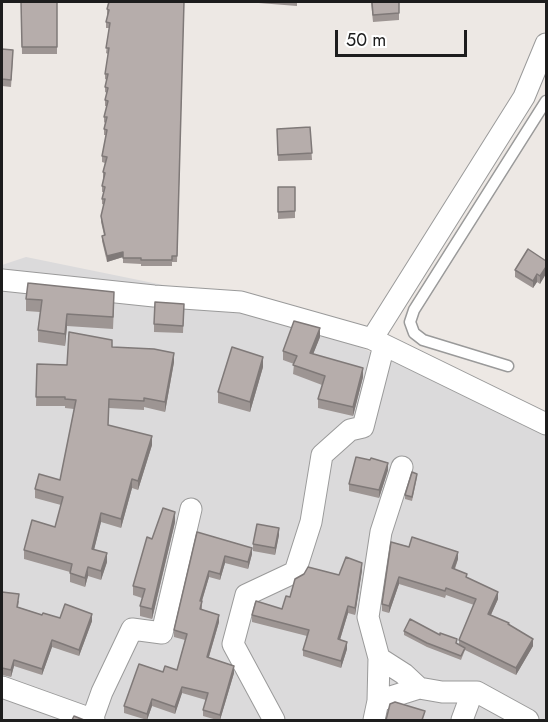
<!DOCTYPE html>
<style>
body{margin:0}
#map{position:relative;width:548px;height:722px;overflow:hidden;background:#ede8e4;font-family:Jost,sans-serif}
canvas{display:block}
.frame{position:absolute;inset:0;border:3px solid #1d1d1d;pointer-events:none}
.scale{position:absolute;left:335px;top:30px;width:132px;height:27px;box-sizing:border-box;border:3px solid #1d1d1d;border-top:0;padding-left:8px;font-size:18px;line-height:21px;white-space:nowrap;color:#1d1d1d;-webkit-text-stroke:4px #fff;paint-order:stroke}
</style>
<div id="map">
<canvas width="548" height="722"></canvas>
<div class="frame"></div>
<div class="scale">50 m</div>
</div>
<script>
const g = document.querySelector('canvas').getContext('2d');
g.lineJoin = 'round';
function paint(path, color) {
  g.fillStyle = color;
  g.fill(path, 'evenodd');
}
function toPath(rows) {
  const path = new Path2D();
  for (const r of rows) {
    path.moveTo(r[0], r[1]);
    for (let i = 2; i < r.length; i += 2) path.lineTo(r[i], r[i + 1]);
  }
  return path;
}
function stroke(path, color, width, dash) {
  g.strokeStyle = color;
  g.lineWidth = width;
  g.lineCap = dash ? 'butt' : 'round';
  g.setLineDash(dash || []);
  g.stroke(path);
}
paint(toPath([
 [26,257,305,314,355,345,546,429,546,720,2,720,2,265]
]), '#dbdadb');
const service = toPath([
 [508,366,423,340,414,333,410,322,414,310,546,101]
]);
const minor = toPath([
 [2,280,154,296,241,302,372,339,546,424],
 [372,339,524,97,546,44],
 [379,658,404,674,419,688],
 [2,687,94,720],
 [378,701,419,688,442,692,477,692,528,720],
 [92,720,102,692,132,629,162,633,191,509],
 [274,720,233,644,246,595,295,572,311,522,322,455,350,430,363,427,384,345],
 [374,720,378,701,379,658,368,617,381,532,402,467],
 [462,720,472,693]
]);
stroke(service, '#9a9a9a', 13);
stroke(minor, '#9a9a9a', 23);
stroke(service, '#fff', 10);
stroke(minor, '#fff', 21);
paint(toPath([
 [21,2,57,2,57,54,22,54],
 [107,2,184,2,177,262,172,262,172,266,141,266,141,264,123,263,123,257,107,262,102,241,102,236,104,235,101,222,101,216,104,205,102,204,102,199,104,192,102,192,102,186,104,178,103,178,103,172,105,163,102,162,102,156,106,135,104,135,104,129,105,123,104,122,104,117,107,106,105,106,105,100,107,93,105,92,105,87,107,80,105,79,105,74,108,54,106,53,109,28,106,28,106,22,108,16,107,15,107,9,108,3,107,3],
 [246,2,297,2,297,6],
 [371,2,399,2,399,20,373,22],
 [2,49,13,57,11,87,2,86],
 [310,127,312,160,278,161,277,129],
 [278,187,295,187,295,218,278,219],
 [546,261,540,284,537,282,533,288,515,277,515,270],
 [26,299,114,305,113,329,67,326,65,346,38,342,38,330,40,312,26,311],
 [184,304,183,333,154,332,154,324],
 [320,337,313,354,363,377,353,416,318,408,318,399,322,385,293,374,294,364,283,360,283,351],
 [112,347,174,362,165,412,144,407,144,410,109,408,108,425,152,445,138,490,132,488,121,528,101,522,94,549,107,562,101,580,88,576,85,587,70,582,70,572,24,559,24,550,55,527,61,505,35,498,35,489,60,480,74,409,65,408,65,406,36,406,37,364,67,365],
 [263,367,250,412,218,403,218,392],
 [388,470,379,498,349,491,349,484],
 [417,477,412,501,405,499,405,495],
 [175,522,152,619,140,616,140,606,142,598,133,595,133,586,152,539],
 [197,532,252,554,248,569,225,563,220,580,209,577,202,601,202,610,219,622,209,657,234,673,220,720,217,720,203,716,203,710,206,700,182,693,175,714,152,706,147,720,124,713,124,706,163,672,177,670,185,640,174,637,174,630],
 [279,535,275,555,253,551,253,544],
 [391,542,458,559,455,569,498,599,491,615,509,625,533,646,516,675,465,650,461,660,427,647,404,635,404,631,459,645,459,640,474,605,446,595,445,598,399,584,389,613,382,611,382,604],
 [362,570,355,615,348,613,340,640,347,649,341,668,303,656,303,650,307,636,252,622,252,615,282,609,290,597,339,575],
 [2,592,19,601,18,607,42,615,60,618,92,621,79,656,52,647,42,675,14,666,11,677,2,675]
]), '#9d9593');
paint(toPath([
 [123,252,123,257,107,262,107,256],
 [546,267,546,274,540,284,540,276],
 [537,274,537,282,533,288,533,281],
 [67,314,67,326,65,346,65,334],
 [320,328,320,337,310,362,310,353],
 [174,353,174,362,165,412,165,402],
 [263,357,263,367,250,412,250,402],
 [363,368,363,377,353,416,353,407],
 [152,436,152,445,138,490,138,481],
 [388,463,388,470,379,498,379,490],
 [132,479,132,488,121,528,121,519],
 [175,512,175,522,152,619,152,609],
 [101,513,101,522,92,558,92,549],
 [279,528,279,535,275,555,275,548],
 [252,548,252,554,248,569,248,562],
 [458,552,458,559,452,575,452,568],
 [107,553,107,562,101,580,101,571],
 [225,556,225,563,220,580,220,574],
 [362,563,362,570,355,615,355,608],
 [88,567,88,576,85,587,85,578],
 [209,571,209,577,200,607,200,601],
 [399,577,399,584,389,613,389,606],
 [498,592,498,599,488,621,488,614],
 [348,606,348,613,338,646,338,639],
 [92,614,92,621,79,656,79,650],
 [219,615,219,622,207,663,207,657],
 [533,639,533,646,516,675,516,668],
 [52,640,52,647,42,675,42,669],
 [347,642,347,649,341,668,341,661],
 [14,660,14,666,11,677,11,670],
 [234,666,234,673,220,720,220,715],
 [182,687,182,693,175,714,175,707],
 [152,699,152,706,147,720,147,714]
]), '#7f7978');
const building = toPath([
 [21,2,57,2,57,47,22,47,21,2],
 [109,2,184,2,177,256,172,256,172,260,141,260,141,258,123,258,123,252,107,256,102,236,105,235,101,216,105,199,102,199,105,187,102,186,105,173,103,172,107,157,102,156,107,130,104,129,107,117,104,117,108,101,105,100,108,88,105,87,108,74,105,74,109,48,106,48,110,23,106,22,109,10,107,9,109,2],
 [372,2,399,2,399,13,373,15,372,2],
 [2,49,13,50,11,80,2,79,2,49],
 [310,127,312,153,278,155,277,129,310,127],
 [278,187,295,187,295,211,278,212,278,187],
 [528,249,546,261,546,267,540,276,537,274,533,281,515,270,528,249],
 [28,283,114,292,113,317,67,314,65,334,38,330,42,300,26,299,28,283],
 [155,302,184,304,183,326,154,324,155,302],
 [294,321,320,328,310,353,363,368,353,407,318,399,325,376,293,365,297,356,283,351,294,321],
 [69,332,112,340,112,347,154,349,174,353,165,402,144,398,144,401,109,399,108,425,152,436,138,481,132,479,121,519,101,513,92,549,107,553,101,571,88,567,85,578,70,573,72,564,24,550,32,520,55,527,63,497,35,489,39,474,60,480,76,400,65,399,65,397,36,397,37,364,67,365,69,332],
 [232,347,263,357,250,402,218,392,232,347],
 [356,457,370,460,371,458,388,463,379,490,349,484,356,457],
 [412,472,417,474,412,497,405,495,412,472],
 [163,508,175,512,152,609,140,606,145,589,133,586,147,537,152,539,163,508],
 [257,524,279,528,275,548,253,544,257,524],
 [197,532,252,548,248,562,225,556,220,574,209,571,200,601,202,601,200,609,219,615,207,657,234,666,220,715,203,710,208,693,182,687,175,707,152,699,147,714,124,706,139,664,163,672,165,666,177,670,187,634,174,630,197,532],
 [412,537,458,552,452,568,467,574,466,577,498,592,488,614,509,623,508,624,533,639,516,668,459,640,476,599,446,588,445,591,399,577,389,606,382,604,391,542,409,547,412,537],
 [346,557,362,563,355,608,348,606,338,639,347,642,341,661,303,650,309,630,252,615,256,601,282,609,286,596,290,597,295,579,304,574,308,567,339,575,346,557],
 [2,592,19,594,17,607,42,615,43,613,60,618,65,604,92,614,79,650,52,640,42,669,14,660,11,670,2,668,2,592],
 [410,619,440,635,440,633,457,639,456,643,465,648,461,656,427,643,404,631,410,619],
 [395,702,425,711,422,720,386,720,390,704,395,702],
 [74,716,84,720,72,720,74,716]
]);
paint(building, '#b6adab');
stroke(building, '#7f7978', 1.5);
</script>
